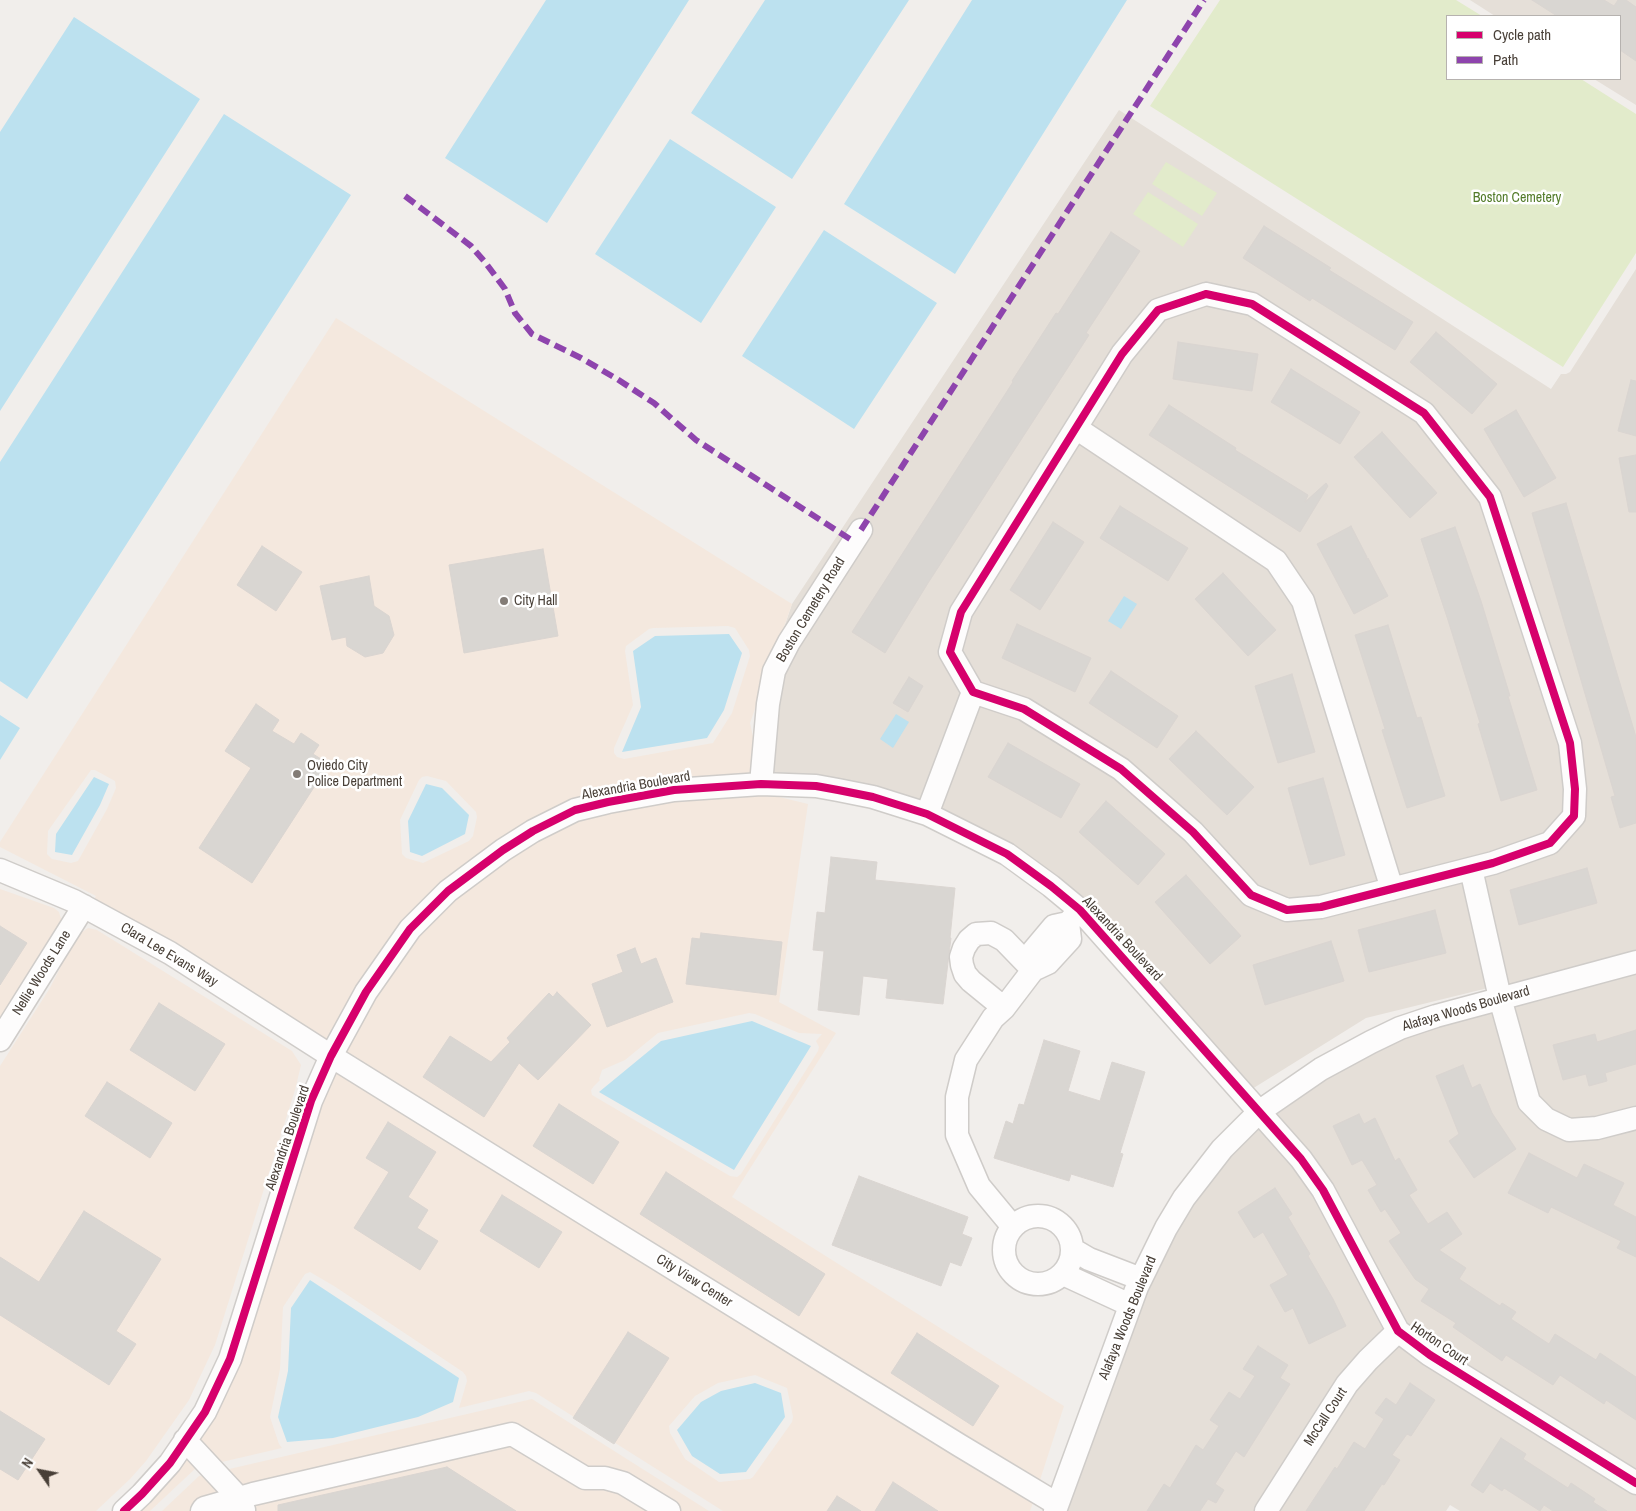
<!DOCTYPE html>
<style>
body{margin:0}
#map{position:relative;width:1636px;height:1511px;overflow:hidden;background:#f1eeeb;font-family:"Archivo Narrow",sans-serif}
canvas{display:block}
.legend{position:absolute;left:1446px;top:15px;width:175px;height:65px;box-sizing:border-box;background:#fff;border:1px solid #b6b2af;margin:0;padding:6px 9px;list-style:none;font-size:15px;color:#483f37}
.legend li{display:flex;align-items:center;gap:10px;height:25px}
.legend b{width:25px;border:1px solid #b6b2af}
.north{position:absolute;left:15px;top:1446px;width:50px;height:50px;-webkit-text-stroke:4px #fff;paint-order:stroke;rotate:303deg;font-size:14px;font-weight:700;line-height:20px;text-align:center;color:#483f37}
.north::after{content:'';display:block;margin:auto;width:18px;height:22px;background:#483f37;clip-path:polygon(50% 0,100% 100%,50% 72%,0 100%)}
</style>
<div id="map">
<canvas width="1636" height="1511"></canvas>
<ul class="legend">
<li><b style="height:6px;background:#d6006c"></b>Cycle path</li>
<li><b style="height:6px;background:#8e44ad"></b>Path</li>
</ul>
<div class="north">N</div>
</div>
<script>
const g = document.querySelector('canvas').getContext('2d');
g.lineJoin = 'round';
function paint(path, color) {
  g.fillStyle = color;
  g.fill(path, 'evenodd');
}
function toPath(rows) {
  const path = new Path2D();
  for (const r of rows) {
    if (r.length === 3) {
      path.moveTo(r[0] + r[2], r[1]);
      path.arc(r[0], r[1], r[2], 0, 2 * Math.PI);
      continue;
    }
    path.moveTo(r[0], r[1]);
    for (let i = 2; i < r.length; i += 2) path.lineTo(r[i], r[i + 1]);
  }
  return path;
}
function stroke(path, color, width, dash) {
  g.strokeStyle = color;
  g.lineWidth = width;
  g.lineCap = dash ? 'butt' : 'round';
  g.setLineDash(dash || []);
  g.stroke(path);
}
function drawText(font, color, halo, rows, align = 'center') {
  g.font = font + ' "Archivo Narrow",sans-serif';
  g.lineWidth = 5;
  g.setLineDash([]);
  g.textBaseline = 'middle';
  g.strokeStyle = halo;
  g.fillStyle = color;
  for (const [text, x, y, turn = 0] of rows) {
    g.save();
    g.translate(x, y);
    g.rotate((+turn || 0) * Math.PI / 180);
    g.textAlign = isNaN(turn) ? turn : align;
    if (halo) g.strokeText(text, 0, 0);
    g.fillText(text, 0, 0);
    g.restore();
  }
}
paint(toPath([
 [1470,0,1636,0,1636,105,1594,79,1620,79,1620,16,1495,16],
 [1119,110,1551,389,1561,374,1566,374,1570,372,1636,269,1636,952,1507,987,1482,875,1554,851,1585,789,1460,443,1254,295,1154,302,952,609,963,692,921,803,771,776,777,706,783,675,797,648,873,528,857,518,781,637,792,604],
 [1207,303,1249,312,1418,419,1481,500,1561,744,1566,789,1565,812,1543,835,1489,854,1398,878,1312,599,1089,426,1130,360,1165,318],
 [1079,441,1269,567,1295,603,1380,882,1318,898,1287,900,1256,888,1199,826,979,685,960,652,970,617],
 [979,703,1021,717,1116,775,1284,918,1464,880,1488,988,1366,1018,1252,1089,1106,924,939,810],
 [1636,971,1636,1108,1594,1119,1570,1121,1551,1112,1538,1099,1511,1005],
 [1494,1009,1539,1125,1636,1127,1636,1473,1435,1348,1405,1326,1273,1114,1327,1077,1405,1036],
 [1260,1125,1315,1194,1387,1329,1339,1378,1254,1511,1065,1511,1142,1301,1175,1233,1192,1204,1230,1155],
 [1400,1343,1636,1493,1636,1511,1460,1511,1450,1505,1446,1511,1277,1511,1355,1389]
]), '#e5dfd8');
paint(toPath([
 [336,318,792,604,750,723,755,746,752,775,671,781,496,843,327,1043,93,901,96,896,0,847,0,842],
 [728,626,735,628,749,650,750,656,732,713,713,743,624,759,617,757,614,753,614,748,633,705,625,651,626,646,649,629,653,628],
 [91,770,95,770,115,781,116,788,107,809,78,861,71,863,52,859,47,854,48,831],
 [427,776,446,781,476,812,477,817,473,836,469,841,423,863,406,858,402,854,400,820,419,780,422,777],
 [763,793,808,804,779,1002,836,1033,732,1197,1064,1406,1039,1483,344,1053,375,997,417,935,454,898,509,857,539,839,580,818,676,799],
 [749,1013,755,1014,799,1033,822,1034,816,1041,819,1047,818,1051,741,1174,737,1177,730,1176,592,1095,591,1090,594,1086,600,1080,599,1079,602,1070,625,1060,658,1033],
 [0,889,54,908,59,912,62,922,0,1022],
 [88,928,97,930,292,1051,301,1065,295,1090,215,1345,189,1400,146,1461,130,1479,96,1511,0,1511,0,1066,50,988,76,936],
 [336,1069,1034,1500,1030,1511,723,1511,536,1393,529,1391,459,1408,467,1381,466,1376,463,1372,334,1286,310,1272,305,1274,283,1307,280,1369,270,1417,279,1444,282,1448,196,1468,150,1511,138,1511,178,1469,320,1105],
 [755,1375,787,1388,793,1417,792,1422,753,1477,750,1479,719,1482,685,1459,670,1433,669,1426,695,1396,718,1383],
 [532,1399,709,1511,162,1511,199,1476]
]), '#f4e8de');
paint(toPath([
 [1220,0,1456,0,1482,16,1447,16,1447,79,1581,79,1636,114,1636,253,1563,367,1150,106],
 [1166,162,1217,193,1202,216,1152,184],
 [1148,192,1198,224,1183,247,1133,214]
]), '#e2ebcb');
paint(toPath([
 [546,0,689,0,547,223,445,158],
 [765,0,909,0,792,179,691,113],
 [972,0,1127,0,955,274,844,204],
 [74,17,200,99,0,411,0,132],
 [224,114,351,195,27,699,0,681,0,462],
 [670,139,776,207,701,323,595,254],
 [824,230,937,303,854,429,742,356],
 [1124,596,1137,604,1121,629,1108,621],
 [729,634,742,653,724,710,707,738,622,752,641,707,633,651,655,636],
 [896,714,909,722,893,748,880,739],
 [0,715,20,728,0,760],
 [94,777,109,784,100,805,72,855,55,852,56,834],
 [426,784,442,788,469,815,465,834,422,856,410,852,408,821],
 [752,1021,811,1046,734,1170,599,1092,661,1041],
 [310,1280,459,1378,453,1402,418,1417,333,1438,287,1442,278,1417,288,1371,291,1308],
 [755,1383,781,1393,785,1417,746,1472,720,1474,692,1456,677,1430,701,1402,721,1391]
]), '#bce1ef');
const building = toPath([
 [1532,0,1604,0,1614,6,1618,0,1626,0,1636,7,1636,61,1620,50,1620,16,1557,16,1532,0],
 [1264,226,1331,268,1329,270,1413,322,1395,350,1312,298,1310,301,1243,258,1264,226],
 [1111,232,1140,251,1086,333,1089,335,928,583,885,653,852,632,1013,382,1012,381,1056,313,1058,314,1111,232],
 [1436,332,1497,384,1472,414,1410,362,1436,332],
 [1178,342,1258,354,1252,391,1173,379,1178,342],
 [1291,369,1360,412,1340,444,1271,402,1291,369],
 [1631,380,1636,381,1636,436,1618,431,1631,380],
 [1169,405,1236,448,1235,450,1308,495,1305,502,1326,483,1328,486,1300,532,1149,435,1169,405],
 [1516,410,1556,478,1524,497,1484,429,1516,410],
 [1382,432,1437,493,1410,518,1354,457,1382,432],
 [1636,455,1636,512,1629,512,1619,458,1636,455],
 [1566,503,1636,737,1636,823,1620,828,1611,797,1615,796,1532,513,1566,503],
 [1120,506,1188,548,1168,581,1100,538,1120,506],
 [1053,522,1084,542,1040,610,1010,590,1053,522],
 [1351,526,1367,557,1365,559,1368,558,1388,596,1354,614,1317,544,1351,526],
 [1455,527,1481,601,1510,696,1508,696,1537,790,1501,801,1478,724,1480,723,1448,620,1421,539,1455,527],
 [262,546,302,572,276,611,237,585,262,546],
 [543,549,558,636,464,653,449,565,543,549],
 [1223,573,1276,630,1248,656,1195,599,1223,573],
 [369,576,374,606,389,616,394,635,383,653,365,657,347,646,346,637,332,640,320,586,369,576],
 [1017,624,1091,658,1075,692,1002,658,1017,624],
 [1388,625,1417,718,1421,717,1445,796,1407,808,1382,730,1385,729,1355,635,1388,625],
 [1111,671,1178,716,1157,748,1089,703,1111,671],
 [1292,674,1315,752,1278,763,1255,686,1292,674],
 [909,677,923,686,908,712,893,703,909,677],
 [256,704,279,720,272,731,294,744,301,733,319,745,313,754,329,764,252,883,199,848,251,768,225,751,256,704],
 [1196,731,1254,787,1227,815,1169,759,1196,731],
 [1008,743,1080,784,1061,818,988,777,1008,743],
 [1323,778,1345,855,1310,865,1288,788,1323,778],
 [1106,801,1165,854,1138,885,1079,832,1106,801],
 [831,857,877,862,875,880,955,888,950,938,951,938,943,1004,886,998,888,979,863,976,859,1015,818,1010,824,951,813,950,817,912,825,913,831,857],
 [1587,868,1597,903,1519,925,1510,890,1587,868],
 [1186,875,1241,936,1210,964,1155,902,1186,875],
 [1435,910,1446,953,1369,972,1358,930,1435,910],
 [0,926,27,943,0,985,0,926],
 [701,933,782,942,776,995,686,984,692,938,700,939,701,933],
 [1331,941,1344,981,1265,1005,1253,965,1331,941],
 [635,948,641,964,656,958,673,1002,607,1027,592,984,623,972,617,955,635,948],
 [557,992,591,1025,538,1080,519,1063,484,1117,423,1077,450,1036,491,1062,510,1042,507,1038,533,1010,549,993,553,997,557,992],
 [159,1003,225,1044,195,1091,130,1050,159,1003],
 [1636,1030,1636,1064,1605,1073,1607,1081,1589,1086,1586,1074,1563,1080,1553,1045,1595,1034,1597,1042,1636,1030],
 [1044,1040,1080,1051,1068,1091,1100,1101,1112,1062,1145,1072,1120,1153,1123,1154,1113,1187,1071,1174,1069,1181,994,1158,1006,1121,1013,1124,1019,1104,1024,1105,1044,1040],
 [1463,1065,1472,1088,1480,1084,1492,1113,1516,1149,1474,1178,1449,1141,1459,1134,1436,1076,1463,1065],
 [107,1082,172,1123,150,1158,85,1116,107,1082],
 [559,1104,619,1142,593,1184,533,1146,559,1104],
 [1359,1114,1364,1124,1375,1118,1395,1161,1399,1158,1417,1190,1409,1195,1428,1224,1447,1212,1462,1234,1439,1250,1466,1268,1459,1279,1500,1306,1502,1303,1516,1312,1511,1319,1549,1344,1555,1334,1596,1360,1600,1353,1636,1377,1636,1420,1606,1400,1604,1404,1560,1375,1553,1385,1506,1355,1502,1361,1453,1327,1456,1323,1421,1301,1429,1289,1415,1279,1389,1241,1401,1233,1385,1209,1381,1212,1368,1190,1377,1185,1362,1160,1352,1165,1333,1126,1359,1114],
 [388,1122,436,1152,408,1197,428,1210,417,1228,438,1241,420,1270,354,1228,389,1172,366,1158,388,1122],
 [1529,1153,1577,1178,1584,1164,1624,1183,1613,1205,1636,1217,1636,1257,1617,1248,1621,1241,1551,1207,1548,1213,1508,1193,1529,1153],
 [666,1172,825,1274,799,1316,640,1214,666,1172],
 [859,1176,968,1217,962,1234,972,1238,961,1266,950,1262,941,1286,832,1245,859,1176],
 [1275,1188,1292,1214,1288,1217,1310,1254,1308,1256,1333,1299,1346,1326,1309,1344,1293,1308,1285,1312,1270,1285,1288,1275,1263,1232,1254,1238,1238,1212,1275,1188],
 [502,1195,562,1232,539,1268,480,1231,502,1195],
 [84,1211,161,1259,116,1331,136,1344,109,1385,0,1315,0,1257,39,1282,84,1211],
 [628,1332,669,1358,614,1444,573,1418,628,1332],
 [917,1333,999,1386,973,1426,891,1373,917,1333],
 [1258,1346,1288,1365,1280,1378,1290,1384,1244,1457,1236,1451,1215,1484,1224,1490,1216,1503,1208,1499,1200,1511,1147,1511,1164,1484,1170,1488,1196,1445,1203,1450,1219,1426,1210,1420,1229,1392,1240,1399,1255,1376,1243,1369,1258,1346],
 [1410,1383,1435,1400,1411,1436,1407,1434,1392,1455,1400,1460,1384,1485,1382,1484,1364,1511,1306,1511,1335,1467,1337,1469,1354,1442,1365,1449,1384,1419,1375,1413,1386,1398,1396,1405,1410,1383],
 [0,1411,45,1439,18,1480,0,1469,0,1411],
 [1501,1438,1526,1454,1523,1459,1568,1488,1571,1483,1595,1499,1593,1502,1607,1511,1553,1511,1544,1505,1540,1511,1504,1488,1502,1491,1490,1483,1483,1493,1471,1485,1501,1438],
 [447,1467,516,1511,278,1511,278,1505,447,1467],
 [893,1482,938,1511,875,1511,893,1482],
 [837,1496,861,1511,827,1511,837,1496]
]);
paint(building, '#d9d6d2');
stroke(building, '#dad5d1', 1);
const minor = toPath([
 [1206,294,1252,304,1424,413,1490,497,1570,743,1575,789,1574,816,1550,843,1493,863,1321,907,1287,910,1251,895,1193,832,1121,769,1024,709,973,692,950,652,961,612,1122,354,1158,310,1206,294],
 [1076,428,1276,561,1303,601,1392,889],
 [761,784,768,704,774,671,789,642,861,530],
 [927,814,973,692],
 [1471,869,1500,998,1529,1102,1546,1119,1569,1130,1597,1128,1636,1118],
 [0,870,74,901,170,953,331,1056,598,1222,959,1445,1057,1504],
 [1033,970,1033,951,1054,926,1068,923,1077,913],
 [1004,1008,971,981,965,974,962,965,961,957,964,948,969,940,976,934,991,933,1004,940,1033,970],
 [0,1040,84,906],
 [1038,1250,34],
 [1013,1227,979,1186,957,1135,957,1097,966,1060,993,1018,1004,1008,1033,970,1048,963,1070,939,1068,923],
 [1072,1249,1089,1259,1141,1279],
 [1063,1274,1130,1305],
 [185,1440,239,1498,244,1510],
 [124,1511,142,1494,170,1463,205,1412,230,1359,311,1101,331,1056,366,992,410,929,448,891,503,850,533,831,575,810,608,802,674,790,761,784,816,786,838,790,873,797,927,814,1007,854,1051,886,1080,910,1301,1159,1323,1190,1398,1331,1430,1355,1636,1483],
 [202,1511,204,1508,253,1494,512,1434,585,1478,605,1478,623,1483,669,1511],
 [1055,1511,1137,1287,1166,1228,1184,1198,1222,1149,1260,1111,1321,1069,1371,1042,1400,1028,1436,1016,1636,962],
 [1266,1511,1347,1384,1368,1360,1398,1331]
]);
stroke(minor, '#cfccc9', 25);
stroke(minor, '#fdfcfc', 22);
stroke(toPath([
 [405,196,471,246,485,262,505,289,515,313,532,334,581,358,617,379,654,403,696,440,853,541],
 [861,530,1204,0]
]), '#8e44ad', 6, [12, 6]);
stroke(toPath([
 [1206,294,1252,304,1424,413,1490,497,1570,743,1575,789,1574,816,1550,843,1493,863,1321,907,1287,910,1251,895,1193,832,1121,769,1024,709,973,692,950,652,961,612,1122,354,1158,310,1206,294],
 [124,1511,142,1494,170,1463,205,1412,230,1359,311,1101,331,1056,366,992,410,929,448,891,503,850,533,831,575,810,608,802,674,790,761,784,816,786,838,790,873,797,927,814,1007,854,1051,886,1080,910,1301,1159,1323,1190,1398,1331,1430,1355,1636,1483]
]), '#d6006c', 8);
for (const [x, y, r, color] of [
 [504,601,5,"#837c76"],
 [297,774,5,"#837c76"]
]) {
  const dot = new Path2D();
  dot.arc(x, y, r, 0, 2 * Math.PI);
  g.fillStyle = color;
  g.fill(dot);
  stroke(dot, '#fff', 2);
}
drawText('14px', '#527b29', '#fff', [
 ["Boston Cemetery",1517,198]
]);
drawText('14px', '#483f37', '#fff', [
 ["City Hall",514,601],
 ["Oviedo City",307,766],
 ["Police Department",307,782]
], 'left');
drawText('14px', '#483f37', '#fff', [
 ["Boston Cemetery Road",811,610,-59],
 ["Alexandria Boulevard",636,786,-10],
 ["Alexandria Boulevard",1122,939,47],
 ["Clara Lee Evans Way",169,955,31],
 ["Nellie Woods Lane",42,973,-58],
 ["Alafaya Woods Boulevard",1466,1009,-16],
 ["Alexandria Boulevard",288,1138,-71],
 ["City View Center",694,1281,32],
 ["Alafaya Woods Boulevard",1128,1318,-68],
 ["Horton Court",1439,1344,34],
 ["McCall Court",1326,1417,-57]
]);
</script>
